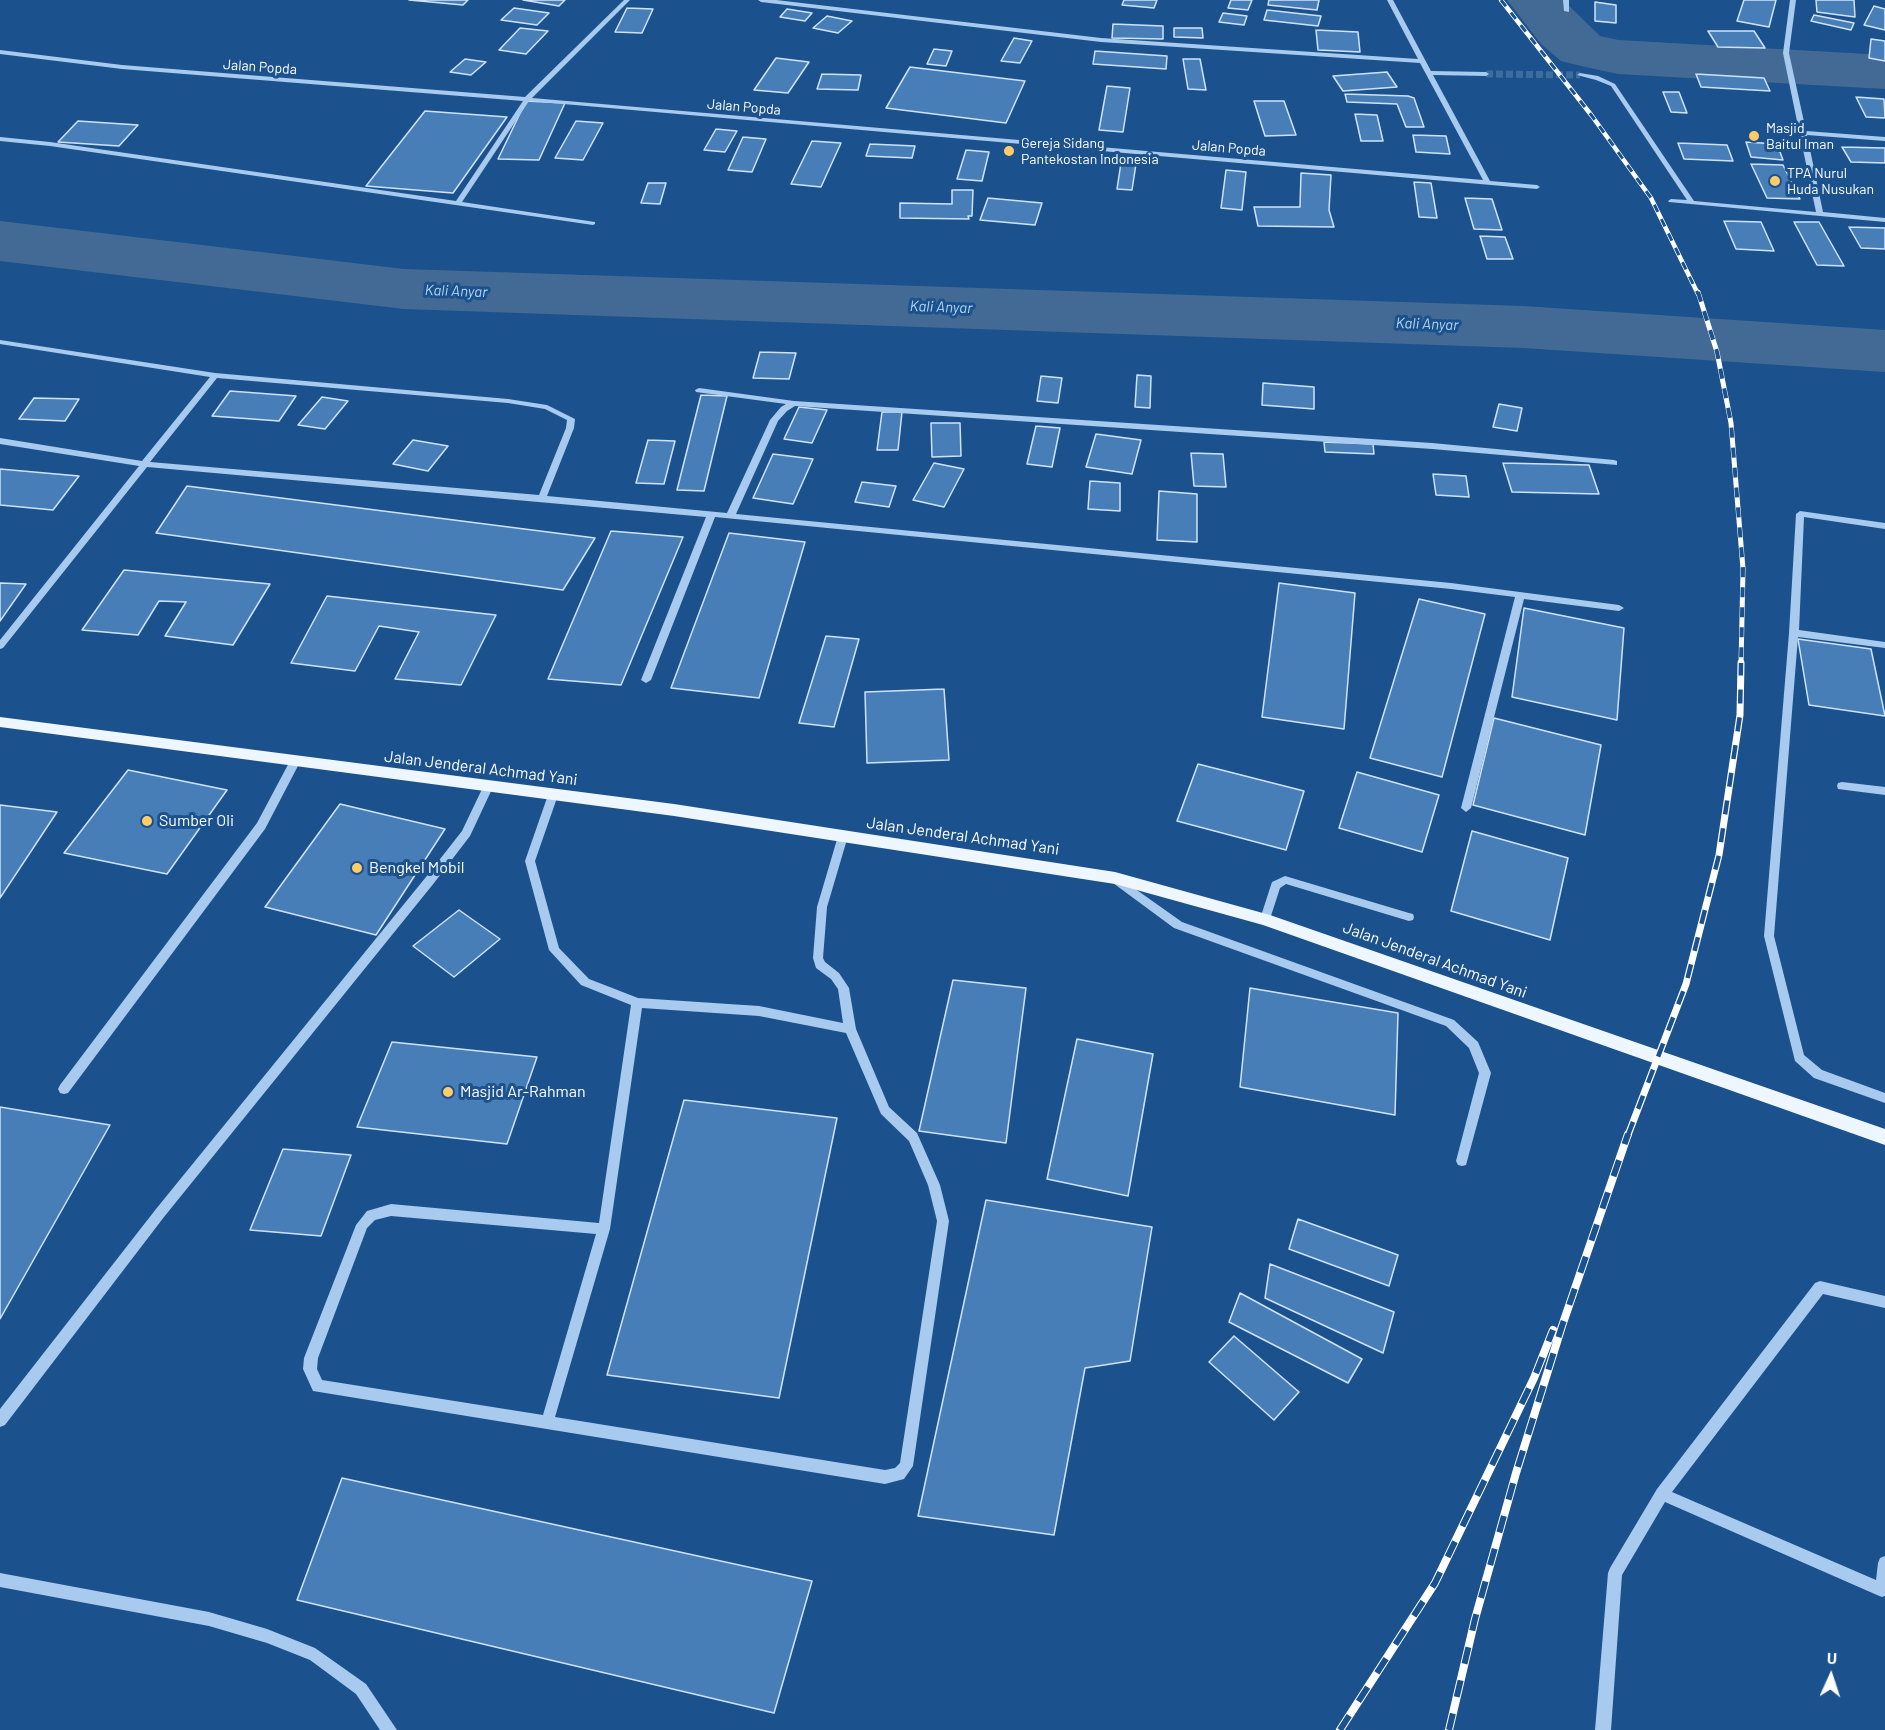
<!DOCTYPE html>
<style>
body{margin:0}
#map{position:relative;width:1885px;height:1730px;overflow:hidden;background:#1b528d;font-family:Barlow,sans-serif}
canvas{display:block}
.north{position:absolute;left:1801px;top:1646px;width:60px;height:60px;-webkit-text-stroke:4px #1b528d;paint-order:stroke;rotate:3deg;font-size:16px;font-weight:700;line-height:24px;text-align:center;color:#fff}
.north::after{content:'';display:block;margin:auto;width:21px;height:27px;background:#fff;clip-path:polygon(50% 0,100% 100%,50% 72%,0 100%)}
</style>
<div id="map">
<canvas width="1885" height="1730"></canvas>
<div class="north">U</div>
</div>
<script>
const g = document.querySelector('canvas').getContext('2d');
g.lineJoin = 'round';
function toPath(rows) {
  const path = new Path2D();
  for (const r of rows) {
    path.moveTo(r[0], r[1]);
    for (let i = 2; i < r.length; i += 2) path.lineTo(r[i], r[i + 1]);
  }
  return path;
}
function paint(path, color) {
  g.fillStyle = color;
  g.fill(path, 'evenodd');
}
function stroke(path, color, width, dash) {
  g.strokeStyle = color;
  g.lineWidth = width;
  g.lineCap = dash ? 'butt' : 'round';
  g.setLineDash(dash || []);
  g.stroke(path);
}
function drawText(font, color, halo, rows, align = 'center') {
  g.font = font + ' Barlow,sans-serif';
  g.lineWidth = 6;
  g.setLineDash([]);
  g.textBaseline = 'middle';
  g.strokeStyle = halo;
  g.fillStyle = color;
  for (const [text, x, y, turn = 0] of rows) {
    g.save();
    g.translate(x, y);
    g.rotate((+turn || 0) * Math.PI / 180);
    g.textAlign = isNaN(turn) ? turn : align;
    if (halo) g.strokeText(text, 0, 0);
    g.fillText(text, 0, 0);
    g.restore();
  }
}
paint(toPath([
 [1507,0,1563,0,1600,36,1618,40,1885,55,1885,89,1618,74,1581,66,1561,61,1541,44,1507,0],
 [0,221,404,269,1523,306,1885,330,1885,372,1523,348,404,309,0,261,0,221]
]), '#436a94');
const building = toPath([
 [409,0,468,0,463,5,409,0],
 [523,0,565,0,559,6,523,0],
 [1124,0,1157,0,1154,8,1122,5,1124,0],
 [1231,0,1252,0,1248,10,1228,8,1231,0],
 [1269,0,1319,0,1317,10,1268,5,1269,0],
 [1744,0,1776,0,1769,27,1737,21,1744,0],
 [1816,0,1854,0,1855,17,1817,12,1816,0],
 [1595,2,1616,5,1616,23,1595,21,1595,2],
 [1874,6,1885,9,1885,30,1864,25,1874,6],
 [514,8,549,13,537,25,501,20,514,8],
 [627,8,653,9,642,33,615,32,627,8],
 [787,9,812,13,805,21,780,17,787,9],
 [1267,10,1321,16,1318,26,1264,20,1267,10],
 [1223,13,1247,16,1244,25,1219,22,1223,13],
 [1814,15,1854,23,1851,30,1811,21,1814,15],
 [827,16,852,21,838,33,813,28,827,16],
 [1113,24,1163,26,1163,39,1112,38,1113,24],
 [520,28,548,31,526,54,499,50,520,28],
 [1174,28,1202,28,1203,38,1174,37,1174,28],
 [1316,30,1358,32,1360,52,1318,50,1316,30],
 [1708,31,1754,31,1765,48,1718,47,1708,31],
 [1014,38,1032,41,1020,63,1001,61,1014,38],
 [1871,39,1885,41,1885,61,1869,58,1871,39],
 [934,49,952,51,946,66,927,64,934,49],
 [1095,51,1167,56,1166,69,1093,64,1095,51],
 [776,58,809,62,788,93,754,90,776,58],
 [465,59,486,62,471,75,450,72,465,59],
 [1183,59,1200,59,1206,90,1188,89,1183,59],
 [910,67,1025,81,1006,123,886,108,910,67],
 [1387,72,1397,87,1343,91,1333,76,1387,72],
 [822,74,861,75,858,90,817,89,822,74],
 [1696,74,1764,78,1770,91,1701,87,1696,74],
 [1107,86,1130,88,1123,132,1099,130,1107,86],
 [1663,92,1679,92,1687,113,1671,112,1663,92],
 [1345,94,1408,96,1414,98,1424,127,1406,127,1397,104,1347,102,1345,94],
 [1856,97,1884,99,1885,118,1866,117,1856,97],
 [526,101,565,103,539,160,498,159,526,101],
 [1254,101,1284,101,1296,135,1265,136,1254,101],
 [425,111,507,117,453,193,366,186,425,111],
 [1355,114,1377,115,1383,141,1361,141,1355,114],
 [78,121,138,125,119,146,58,142,78,121],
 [576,121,603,123,583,160,555,158,576,121],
 [716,129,737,131,725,152,704,150,716,129],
 [1413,135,1446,136,1450,154,1416,152,1413,135],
 [743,137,766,139,752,172,728,170,743,137],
 [812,141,841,143,821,187,791,184,812,141],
 [1746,142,1777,144,1783,160,1751,157,1746,142],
 [1678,143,1727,145,1733,161,1684,159,1678,143],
 [870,144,915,146,912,158,866,156,870,144],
 [1842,147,1885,148,1885,163,1851,162,1842,147],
 [966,150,989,152,982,181,957,179,966,150],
 [1121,163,1136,164,1132,190,1117,189,1121,163],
 [1751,164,1783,165,1800,199,1767,198,1751,164],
 [1226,170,1246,172,1242,210,1221,208,1226,170],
 [1301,173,1331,175,1329,210,1334,227,1258,226,1254,207,1300,207,1301,173],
 [1414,182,1431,183,1437,218,1419,217,1414,182],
 [648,183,666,183,660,204,641,203,648,183],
 [952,190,973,190,972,216,968,216,969,219,900,218,900,203,952,204,952,190],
 [988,198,1042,203,1035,225,980,220,988,198],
 [1465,198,1492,199,1502,230,1474,229,1465,198],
 [1724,221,1761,222,1774,251,1736,249,1724,221],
 [1794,222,1819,222,1844,266,1817,265,1794,222],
 [1849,227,1885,228,1885,249,1861,248,1849,227],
 [1480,236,1505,237,1513,259,1487,259,1480,236],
 [760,352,796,353,789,379,753,378,760,352],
 [1137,375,1151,376,1150,408,1135,407,1137,375],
 [1041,376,1062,378,1058,403,1037,401,1041,376],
 [1263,383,1314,387,1314,409,1262,405,1263,383],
 [230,391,296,396,279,421,212,416,230,391],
 [701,395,727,396,704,491,677,490,701,395],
 [322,397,348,401,325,429,298,425,322,397],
 [34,398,79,399,65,421,19,419,34,398],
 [1499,404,1522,408,1517,431,1493,427,1499,404],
 [799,407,827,410,812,443,784,439,799,407],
 [882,412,902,412,898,450,877,450,882,412],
 [931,423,960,423,961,456,932,457,931,423],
 [1036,426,1060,428,1052,467,1027,464,1036,426],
 [1096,434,1141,440,1132,474,1086,467,1096,434],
 [413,440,448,446,428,471,393,464,413,440],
 [648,440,675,441,664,484,636,483,648,440],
 [1324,442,1373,444,1374,454,1325,452,1324,442],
 [1191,453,1223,454,1226,487,1194,486,1191,453],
 [773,454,813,459,793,504,753,498,773,454],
 [934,463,964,469,944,507,913,500,934,463],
 [1503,463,1589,465,1599,494,1512,492,1503,463],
 [0,469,79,476,53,510,0,505,0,469],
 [1433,474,1466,476,1469,497,1436,495,1433,474],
 [1090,481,1120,483,1120,511,1088,509,1090,481],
 [862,482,896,486,889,507,855,502,862,482],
 [187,486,595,538,563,590,156,533,187,486],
 [1159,491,1197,494,1197,542,1157,540,1159,491],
 [611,531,683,537,621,685,548,679,611,531],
 [729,533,805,542,759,698,671,688,729,533],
 [124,570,270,584,233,645,165,636,186,602,159,601,138,635,82,630,124,570],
 [0,583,26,584,0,621,0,583],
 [1279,583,1355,593,1344,729,1262,717,1279,583],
 [327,596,496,615,461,685,395,679,419,632,379,626,355,671,291,663,327,596],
 [1419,599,1485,614,1442,777,1370,758,1419,599],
 [1524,608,1624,628,1617,720,1512,697,1524,608],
 [826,636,859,639,834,727,799,723,826,636],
 [1798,639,1871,649,1885,716,1809,705,1798,639],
 [944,689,949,760,867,763,865,692,944,689],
 [1494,718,1601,745,1585,835,1473,805,1494,718],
 [1198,764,1304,791,1286,850,1177,821,1198,764],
 [128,770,227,790,167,874,64,853,128,770],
 [1357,772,1439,795,1422,852,1339,828,1357,772],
 [340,804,445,829,376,935,265,907,340,804],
 [0,805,57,812,0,898,0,805],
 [1472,831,1568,858,1550,940,1451,911,1472,831],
 [459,910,500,939,454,977,413,946,459,910],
 [953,980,1026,988,1006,1143,919,1131,953,980],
 [1250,988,1398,1013,1395,1115,1240,1087,1250,988],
 [1077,1039,1153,1054,1128,1196,1047,1179,1077,1039],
 [392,1042,537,1057,507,1144,357,1127,392,1042],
 [684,1100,837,1118,779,1398,607,1375,684,1100],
 [0,1107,110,1125,0,1319,0,1107],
 [283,1149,351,1155,321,1236,250,1230,283,1149],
 [986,1200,1152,1227,1130,1361,1085,1368,1054,1535,918,1516,986,1200],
 [1298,1219,1398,1255,1389,1286,1289,1249,1298,1219],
 [1270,1264,1394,1312,1383,1353,1265,1298,1270,1264],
 [1240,1293,1362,1359,1348,1383,1229,1322,1240,1293],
 [1234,1336,1299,1392,1274,1420,1209,1362,1234,1336],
 [342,1478,812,1581,774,1713,297,1600,342,1478]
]);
paint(building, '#487eb7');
stroke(building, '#cee3fa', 1.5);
stroke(toPath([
 [1486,74,1580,75]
]), '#3d6c9e', 7, [7, 3]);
paint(toPath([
 [624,0,630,0,532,98,1483,180,1420,63,1101,42,761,2,758,0,776,0,1101,38,1418,59,1387,0,1393,0,1431,71,1486,72,1489,74,1486,76,1433,75,1490,181,1537,185,1540,187,1537,189,529,101,462,202,595,222,595,224,593,225,50,146,0,141,0,137,50,142,456,201,523,101,122,69,0,54,0,50,122,65,525,97,624,0],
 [1563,0,1569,0,1569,12,1564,11,1563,0],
 [1790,0,1796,0,1789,53,1806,131,1885,137,1885,141,1807,135,1823,212,1885,218,1885,222,1669,202,1668,201,1671,199,1687,200,1611,86,1596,80,1577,75,1580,73,1598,76,1615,84,1694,201,1816,212,1800,135,1798,133,1799,131,1783,53,1790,0],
 [0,340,215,373,508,399,547,405,575,419,574,428,547,496,727,513,770,420,781,407,786,404,696,392,695,390,699,388,794,401,1432,443,1614,460,1617,461,1617,465,1432,449,795,406,787,411,778,421,736,514,1451,583,1619,605,1624,608,1619,611,1524,599,1471,808,1466,812,1461,808,1515,597,1451,589,715,517,651,680,646,683,641,680,706,517,147,467,3,648,0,649,0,640,139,466,0,444,0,438,142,461,210,377,0,344,0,340],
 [217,378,508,403,545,409,567,420,566,428,539,495,150,462,217,378],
 [1800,511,1885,523,1885,529,1804,517,1799,630,1885,642,1885,648,1798,637,1774,936,1804,1055,1822,1070,1885,1093,1885,1103,1814,1078,1795,1061,1764,936,1789,633,1796,514,1800,511],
 [295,758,300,762,265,829,68,1093,64,1094,60,1093,58,1089,60,1085,257,823,291,759,295,758],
 [1842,782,1885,787,1885,795,1838,789,1837,786,1838,783,1842,782],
 [488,783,493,787,470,836,434,883,164,1217,5,1425,0,1427,0,1409,156,1209,426,877,462,831,483,787,488,783],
 [553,791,558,795,535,861,559,948,589,979,638,998,759,1006,843,1023,838,989,831,979,816,968,813,958,817,907,838,836,843,832,848,836,827,907,823,958,825,962,839,973,849,988,856,1029,889,1107,917,1133,940,1185,949,1221,913,1466,904,1479,885,1484,313,1391,303,1369,304,1358,356,1225,367,1211,391,1204,599,1223,631,1005,581,985,549,950,525,861,548,795,553,791],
 [642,1008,759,1016,846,1033,881,1114,909,1141,928,1185,937,1221,900,1463,895,1468,885,1470,555,1417,610,1229,642,1008],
 [391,1216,596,1234,543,1415,322,1380,317,1369,318,1358,367,1228,375,1220,391,1216],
 [1117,876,1182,922,1454,1020,1478,1042,1491,1073,1466,1165,1462,1166,1458,1165,1456,1161,1479,1073,1469,1048,1446,1026,1174,928,1113,883,1112,880,1113,877,1117,876],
 [1285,876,1409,913,1413,914,1414,917,1413,920,1409,921,1286,884,1280,888,1269,922,1261,922,1260,919,1271,885,1272,882,1285,876],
 [1820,1281,1885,1296,1885,1308,1823,1294,1672,1492,1876,1580,1878,1563,1880,1558,1885,1556,1885,1596,1882,1597,1877,1595,1665,1502,1622,1575,1611,1730,1595,1730,1608,1573,1610,1568,1657,1489,1815,1283,1820,1281],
 [0,1573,209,1612,267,1629,315,1648,366,1684,397,1730,380,1730,356,1694,310,1660,267,1643,209,1626,0,1587,0,1573]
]), '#a8caee');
paint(toPath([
 [0,717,674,804,1115,872,1270,915,1885,1129,1885,1145,1263,925,1115,884,674,816,0,727,0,717]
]), '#eef6ff');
const railFar3 = toPath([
 [1501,0,1592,116,1651,198,1698,294]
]);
const railFar2 = toPath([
 [1698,292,1717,352,1731,423,1743,569,1741,665]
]);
const railFar1 = toPath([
 [1628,1135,1686,984,1719,855,1740,715,1741,663]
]);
const rail = toPath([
 [1340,1730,1435,1583,1534,1378,1553,1330],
 [1449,1730,1475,1619,1516,1473,1562,1326,1628,1134]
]);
stroke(railFar3, '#fff', 4.5);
stroke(railFar2, '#fff', 5);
stroke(railFar1, '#fff', 7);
stroke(rail, '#fff', 8);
stroke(railFar3, '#1b528d', 3, [8]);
stroke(railFar2, '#1b528d', 4, [10]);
stroke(railFar1, '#1b528d', 4.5, [14]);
stroke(rail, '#1b528d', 6, [17]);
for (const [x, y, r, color] of [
 [1754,136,6,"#ffcc65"],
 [1009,151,6,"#ffcc65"],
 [1775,181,6,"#ffcc65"],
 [147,821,6,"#ffcc65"],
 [357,868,6,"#ffcc65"],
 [448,1092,6,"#ffcc65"]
]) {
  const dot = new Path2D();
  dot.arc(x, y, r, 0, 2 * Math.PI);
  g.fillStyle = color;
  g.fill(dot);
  stroke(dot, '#1b528d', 2);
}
drawText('14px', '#fff', '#1b528d', [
 ["Jalan Popda",260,67,4],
 ["Jalan Popda",744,107,5],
 ["Jalan Popda",1229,148,5]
]);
drawText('14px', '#fff', '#1b528d', [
 ["Masjid",1766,128],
 ["Baitul Iman",1766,144],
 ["Gereja Sidang",1021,143],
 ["Pantekostan Indonesia",1021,159],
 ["TPA Nurul",1787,173],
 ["Huda Nusukan",1787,189]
], 'left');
drawText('italic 15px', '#b4d4f5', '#1b528d', [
 ["Kali Anyar",456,291,2],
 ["Kali Anyar",941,307,2],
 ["Kali Anyar",1427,324,2]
]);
drawText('16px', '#fff', '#1b528d', [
 ["Jalan Jenderal Achmad Yani",481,768,7],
 ["Jalan Jenderal Achmad Yani",963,836,8],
 ["Jalan Jenderal Achmad Yani",1435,960,20]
]);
drawText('16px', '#fff', '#1b528d', [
 ["Sumber Oli",159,821],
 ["Bengkel Mobil",369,868],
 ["Masjid Ar-Rahman",460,1092]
], 'left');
</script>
